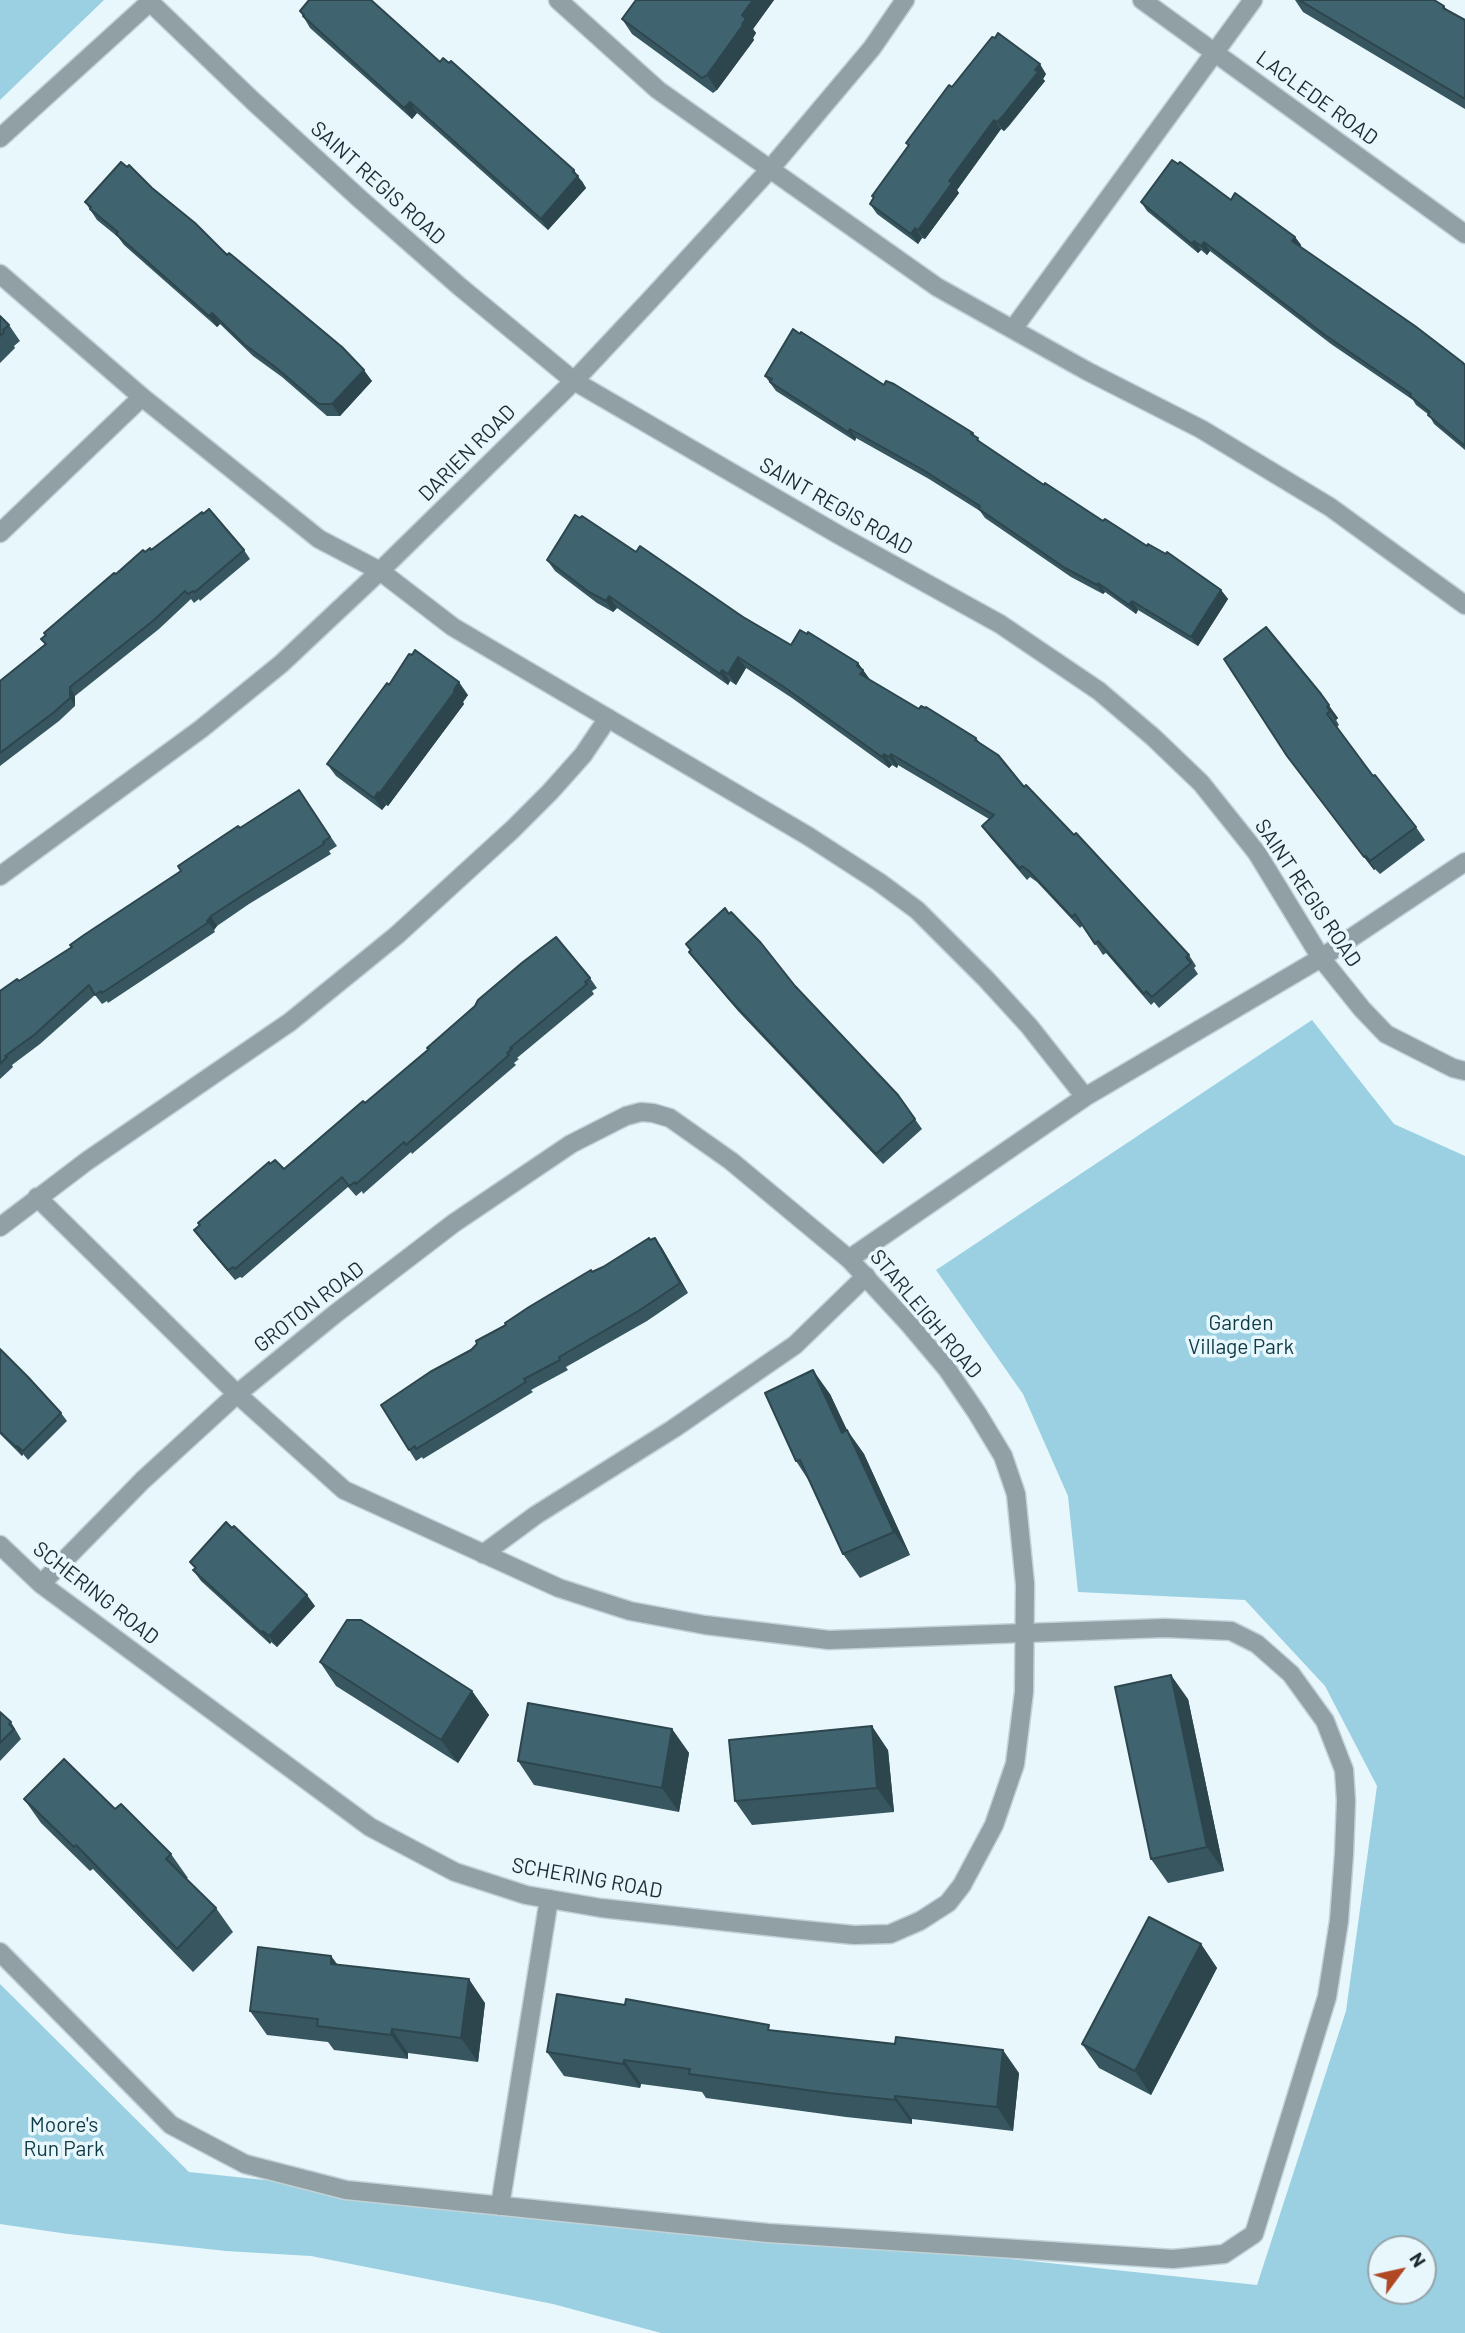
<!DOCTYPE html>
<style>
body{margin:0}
#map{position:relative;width:1465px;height:2333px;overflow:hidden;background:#e7f7fc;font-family:Barlow,sans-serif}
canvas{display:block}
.north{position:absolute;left:1367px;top:2235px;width:70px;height:70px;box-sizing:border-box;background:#e7f7fc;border:2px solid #95a5aa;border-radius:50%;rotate:57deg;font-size:19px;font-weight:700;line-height:28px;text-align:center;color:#1b2a2f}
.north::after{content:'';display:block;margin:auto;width:24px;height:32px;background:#b04923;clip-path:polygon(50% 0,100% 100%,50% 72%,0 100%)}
</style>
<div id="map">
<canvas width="1465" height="2333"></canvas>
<div class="north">N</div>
</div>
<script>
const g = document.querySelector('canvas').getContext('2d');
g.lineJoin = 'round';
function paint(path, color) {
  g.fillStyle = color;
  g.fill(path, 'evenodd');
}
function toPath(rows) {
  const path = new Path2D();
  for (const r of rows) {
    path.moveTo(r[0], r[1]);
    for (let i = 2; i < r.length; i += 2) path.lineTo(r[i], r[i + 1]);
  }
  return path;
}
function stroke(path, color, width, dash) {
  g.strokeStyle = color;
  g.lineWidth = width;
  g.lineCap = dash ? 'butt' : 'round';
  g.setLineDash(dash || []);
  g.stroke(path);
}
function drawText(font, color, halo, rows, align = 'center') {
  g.font = font + ' Barlow,sans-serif';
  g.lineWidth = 7;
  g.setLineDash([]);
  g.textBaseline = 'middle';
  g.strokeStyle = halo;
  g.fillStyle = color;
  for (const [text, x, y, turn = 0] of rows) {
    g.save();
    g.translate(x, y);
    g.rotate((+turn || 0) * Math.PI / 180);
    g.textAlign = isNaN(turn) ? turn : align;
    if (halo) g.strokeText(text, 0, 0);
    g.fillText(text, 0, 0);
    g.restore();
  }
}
paint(toPath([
 [0,0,104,0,0,100],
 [1312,1020,1394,1124,1465,1156,1465,2333,661,2333,553,2304,311,2256,226,2251,68,2234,0,2224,0,1984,189,2172,1257,2285,1346,2011,1377,1786,1325,1686,1245,1600,1078,1592,1068,1496,1023,1394,936,1270],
 [1381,2249,1423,2249,1423,2291,1381,2291]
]), '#9ad0e2');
const lane = toPath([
 [558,0,658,90,937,287,1087,371,1201,429,1330,507,1465,605],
 [0,274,142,397,319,539,380,571,453,627,808,836,879,882,917,910,986,979,1029,1026,1085,1097],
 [1013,329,1253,0],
 [0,533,142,397],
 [0,1227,87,1161,290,1022,397,935,513,829,550,792,583,755,608,718],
 [849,1259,1085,1097,1321,958,1465,862],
 [483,1554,536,1515,673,1429,795,1345,866,1276],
 [0,1952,171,2125,245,2164,346,2190,768,2233,1173,2259,1224,2254,1254,2234,1327,1997,1339,1921,1344,1854,1346,1801,1344,1770,1325,1721,1291,1674,1257,1644,1231,1631,1165,1628,829,1640,705,1625,630,1611,559,1588,344,1490,237,1394,37,1197],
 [500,2206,549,1899]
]);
const street = toPath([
 [1142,0,1465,234],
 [150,2,253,101,360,199,459,286,574,381,839,535,1000,624,1099,691,1153,737,1201,783,1257,853,1321,958,1362,1009,1386,1034,1453,1068,1465,1071],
 [0,138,152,0],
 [0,876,201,729,281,664,380,571,574,381,650,300,771,168,872,48,905,0],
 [0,1545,41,1584,370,1827,455,1872,526,1895,601,1908,793,1929,854,1935,890,1934,920,1921,948,1903,962,1885,994,1825,1015,1764,1024,1692,1025,1584,1016,1494,1003,1456,977,1413,947,1369,909,1324,849,1259,731,1161,670,1118,653,1113,641,1112,626,1116,571,1144,454,1223,335,1314,237,1394,143,1480,41,1584]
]);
stroke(lane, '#c2d2d7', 21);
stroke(street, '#c2d2d7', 21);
stroke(lane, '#90a0a5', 18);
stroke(street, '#90a0a5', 18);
paint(toPath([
 [636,0,774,0,753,29,756,33,753,38,754,40,717,90,713,93,632,34,622,19],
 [1295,0,1434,0,1444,6,1447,10,1465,20,1465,109,1303,12],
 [300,11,440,62,582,181,586,188,548,230,417,113,412,119,310,28],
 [1046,74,1043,79,1045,81,1009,126,1004,131,1001,129,957,190,959,193,925,239,922,238,918,244,877,214,870,204,874,198,872,196,908,146,906,143,952,87],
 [152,188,372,381,340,416,327,416,282,377,253,356,220,324,217,327,124,245,118,237,97,220,85,202],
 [1231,200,1295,237,1301,245,1300,247,1465,365,1465,450,1434,424,1429,415,1416,405,1413,400,1331,344,1210,251,1207,255,1201,250,1198,253,1147,211,1141,202],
 [0,316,9,325,20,341,14,346,15,348,0,363],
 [765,376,884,385,973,433,982,444,1044,485,1103,521,1221,590,1228,599,1198,646,1138,610,1136,614,1105,592,1103,594,1071,577,985,518,980,511,929,479,856,438,855,441,776,391],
 [151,550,244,550,250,559,200,601,199,599,194,603,191,599,159,629,75,696,75,706,59,721,0,766,0,681,45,644,41,639,116,574,145,552],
 [636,552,791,645,807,634,858,663,870,680,919,709,976,738,981,744,1074,835,1189,955,1196,966,1194,968,1198,974,1159,1008,1154,1002,1151,1005,1106,953,1103,955,1083,925,1080,928,1037,882,1030,877,1027,880,990,837,982,826,989,819,898,765,897,768,892,765,889,768,792,698,746,668,736,685,730,681,728,685,617,608,613,612,597,603,555,571,547,560],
 [1266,627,1338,718,1336,720,1339,725,1337,727,1373,776,1416,827,1425,840,1380,874,1375,869,1374,870,1287,756],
 [389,685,468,695,463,702,464,704,388,806,386,805,382,810,336,776,327,764],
 [299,790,337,846,329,851,331,854,249,904,217,926,214,930,215,932,108,1003,107,1001,102,1004,95,995,40,1044,12,1065,13,1067,0,1079,0,991,19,981,72,947,181,871,240,828],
 [686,944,795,986,898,1095,922,1129,883,1164,738,1011,696,961,689,952,690,950],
 [590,978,597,988,592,991,594,994,517,1058,519,1059,514,1063,516,1065,412,1154,411,1152,363,1194,362,1191,356,1196,348,1187,242,1278,240,1277,235,1280,201,1240,194,1230,270,1164,284,1169],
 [655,1238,662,1248,688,1293,647,1321,566,1367,568,1370,531,1390,533,1392,423,1459,422,1457,416,1461,409,1450,471,1350,506,1325,603,1267],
 [0,1349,61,1413,67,1421,28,1460,23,1454,22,1456,0,1434],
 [830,1394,847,1430,864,1454,910,1555,860,1578,843,1554,811,1484,796,1461],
 [190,1562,315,1606,277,1647,271,1642,270,1644,201,1581,193,1570,195,1568],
 [320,1662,472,1691,489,1715,458,1763,336,1686],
 [1188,1699,1224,1871,1168,1883,1151,1859],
 [0,1712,11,1722,21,1739,0,1761],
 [672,1729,689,1753,679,1812,534,1785,518,1761],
 [888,1750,894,1812,752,1825,735,1801],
 [24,1799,115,1809,171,1854,188,1878,186,1879,216,1908,233,1932,193,1972,93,1869,90,1871,41,1823],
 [1201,1944,1217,1968,1151,2095,1099,2068,1082,2044],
 [331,1956,337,1964,485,2003,478,2062,408,2053,408,2059,334,2050,328,2042,267,2035,250,2011],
 [772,2030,1019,2073,1013,2131,912,2119,912,2124,846,2117,706,2098,702,2092,641,2084,640,2088,564,2076,547,2052]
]), '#37565f');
paint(toPath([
 [753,0,774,0,753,29,756,33,753,38,754,40,717,90,707,75,742,24,742,15],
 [1040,64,1046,74,1043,79,1045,81,1004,131,997,122],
 [410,102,417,113,412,119,404,108],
 [994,120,1001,129,957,190,959,193,925,239,918,230,949,181],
 [574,170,586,188,548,230,541,219],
 [915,228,922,238,918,244,911,234],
 [1295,237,1301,245,1298,250,1292,241],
 [1194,241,1201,250,1198,253,1192,244],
 [1204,242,1210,251,1207,255,1201,246],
 [212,313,220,324,217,327,209,316],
 [364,370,372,381,340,416,332,404],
 [850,429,856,438,855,441,848,432],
 [1098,583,1105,592,1103,594,1097,585],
 [1221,590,1228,599,1198,646,1191,637],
 [609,596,617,608,613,612,606,601],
 [1132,601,1138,610,1136,614,1129,605],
 [738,657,746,668,736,685,728,674],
 [858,663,866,674,871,681,860,674,857,666],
 [722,670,730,681,728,685,720,674],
 [459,682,468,695,463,702,464,704,388,806,379,794],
 [70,687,75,696,75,706,70,698],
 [1321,694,1338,718,1336,720,1339,725,1327,707],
 [884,754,892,765,889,768,882,757],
 [891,754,898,765,897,768,889,757],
 [378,792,386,805,382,810,374,798],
 [1366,856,1375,869,1374,870,1364,857],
 [211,916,217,926,214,930,207,921],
 [655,1238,662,1248,688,1293,680,1283],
 [813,1370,830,1394,859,1456,842,1433],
 [847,1430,864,1454,910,1555,894,1532],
 [17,1446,23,1454,22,1456,16,1447],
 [307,1595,315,1606,277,1647,269,1636],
 [263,1631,271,1642,270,1644,262,1633],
 [1171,1675,1188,1699,1224,1871,1207,1847],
 [472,1691,489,1715,458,1763,441,1740],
 [872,1726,888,1750,894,1812,877,1788],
 [672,1729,689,1753,679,1812,662,1788],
 [1201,1944,1217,1968,1151,2095,1135,2071],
 [331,1956,348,1980,331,1964],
 [469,1979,485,2003,478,2062,461,2038],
 [392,2029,408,2053,408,2059,391,2035],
 [1003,2050,1019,2073,1013,2131,997,2107],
 [624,2060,641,2084,640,2088,623,2064],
 [895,2096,912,2119,912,2124,895,2100]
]), '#2d464e');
const building = toPath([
 [309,0,371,0,440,62,443,58,449,63,451,61,574,170,573,172,578,176,541,219,410,102,404,108,303,16,304,15,300,11,309,0],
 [636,0,753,0,742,15,746,19,742,24,743,25,707,75,702,78,622,19,636,0],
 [1299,0,1434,0,1444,6,1443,8,1465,20,1465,99,1299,0],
 [998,33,1040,64,1035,70,1038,72,1002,117,997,122,994,120,949,181,952,183,918,230,915,228,911,234,870,204,874,197,872,196,909,145,906,143,949,85,952,87,992,37,995,38,998,33],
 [1172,160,1178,164,1180,162,1231,200,1235,193,1295,237,1292,241,1415,326,1462,362,1465,365,1465,446,1428,415,1430,412,1410,396,1411,394,1325,335,1204,242,1201,246,1194,241,1192,244,1141,202,1172,160],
 [121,162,127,167,129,165,152,188,195,223,227,255,229,253,234,257,342,347,364,370,332,404,319,404,274,366,245,345,212,313,209,316,116,234,118,232,90,209,91,207,85,202,121,162],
 [0,316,9,325,3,330,4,332,0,336,0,316],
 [793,329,800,334,801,332,884,385,886,381,894,384,973,433,971,434,978,438,977,440,1044,485,1045,483,1103,521,1105,519,1147,546,1148,544,1166,554,1167,552,1221,590,1191,637,1132,601,1129,605,1098,583,1097,585,1065,568,979,509,980,506,923,470,850,429,848,432,770,382,772,379,765,376,793,329],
 [209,509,244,550,195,592,193,591,188,594,185,591,154,620,70,687,70,698,53,713,0,753,0,681,46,644,41,639,46,635,44,633,114,573,116,574,143,550,145,552,150,548,151,550,202,512,203,514,209,509],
 [575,515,580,518,582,516,636,552,640,546,743,617,791,645,800,630,807,634,808,632,858,663,857,666,863,670,860,674,919,709,921,706,925,708,926,707,976,738,975,740,998,755,1024,787,1026,785,1074,835,1076,833,1189,955,1186,957,1191,963,1152,997,1146,991,1144,994,1098,941,1095,944,1075,914,1072,917,1029,871,1022,866,1020,869,982,826,994,815,891,754,889,757,884,754,882,757,784,687,738,657,728,674,722,670,720,674,609,596,606,601,589,592,547,560,575,515],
 [1266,627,1321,694,1329,705,1327,707,1330,711,1327,714,1373,776,1375,775,1416,827,1370,861,1366,856,1364,857,1287,756,1224,659,1266,627],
 [415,650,459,682,454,690,455,691,379,794,378,792,374,798,327,764,387,683,389,685,409,654,412,655,415,650],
 [299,790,330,837,323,842,324,844,243,895,211,916,207,921,209,922,102,993,101,991,95,995,89,985,34,1035,5,1056,7,1057,0,1064,0,991,17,979,19,981,72,947,70,945,84,935,181,871,178,866,238,826,240,828,299,790],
 [725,908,729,914,731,912,761,943,795,986,898,1095,915,1119,876,1154,731,1001,689,952,691,950,686,944,725,908],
 [556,937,590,978,585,982,587,984,510,1048,512,1049,507,1053,509,1055,406,1145,404,1142,356,1184,355,1182,349,1186,342,1177,235,1269,233,1267,228,1270,194,1230,200,1225,198,1223,269,1162,270,1164,275,1160,284,1169,363,1101,365,1103,429,1049,427,1048,475,1006,478,1000,523,962,556,937],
 [649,1238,650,1240,655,1238,680,1283,640,1310,559,1357,560,1360,524,1379,526,1382,416,1449,415,1446,409,1450,381,1405,430,1372,471,1350,477,1344,476,1341,506,1325,505,1323,529,1307,591,1270,592,1272,603,1267,649,1238],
 [0,1349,28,1377,61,1413,23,1451,17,1446,16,1447,0,1432,0,1349],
 [813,1370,842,1433,847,1430,894,1532,843,1554,800,1460,796,1461,765,1393,813,1370],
 [226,1522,232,1528,234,1526,307,1595,269,1636,263,1631,262,1633,193,1570,196,1568,190,1562,226,1522],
 [347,1620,361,1620,472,1691,441,1740,320,1662,347,1620],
 [1171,1675,1207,1847,1151,1859,1115,1687,1171,1675],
 [528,1703,672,1729,662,1788,518,1761,528,1703],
 [0,1712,11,1722,9,1724,14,1729,0,1743,0,1712],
 [872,1726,877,1788,735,1801,729,1740,872,1726],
 [64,1759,115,1809,121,1804,171,1854,166,1859,216,1908,177,1949,76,1845,74,1847,24,1799,64,1759],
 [1149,1917,1201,1944,1135,2071,1082,2044,1149,1917],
 [258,1947,331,1956,331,1964,469,1979,461,2038,392,2029,391,2035,317,2026,318,2019,250,2011,258,1947],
 [557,1994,625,2005,626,1999,769,2025,768,2030,895,2044,896,2037,1003,2050,997,2107,895,2096,895,2100,829,2093,689,2074,690,2069,624,2060,623,2064,547,2052,557,1994]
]);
paint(building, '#40646f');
stroke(building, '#2d464e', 2);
drawText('21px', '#1b2a2f', '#e7f7fc', [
 ["LACLEDE ROAD",1317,98,36],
 ["SAINT REGIS ROAD",378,183,42],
 ["DARIEN ROAD",467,453,-45],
 ["SAINT REGIS ROAD",836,506,30],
 ["SAINT REGIS ROAD",1308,893,56],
 ["GROTON ROAD",309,1307,-38],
 ["STARLEIGH ROAD",926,1314,50],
 ["SCHERING ROAD",96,1593,38],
 ["SCHERING ROAD",587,1878,10]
]);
drawText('21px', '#0e3a46', '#e7f7fc', [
 ["Garden",1241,1323],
 ["Village Park",1241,1347],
 ["Moore's",64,2125],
 ["Run Park",64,2149]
]);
</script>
